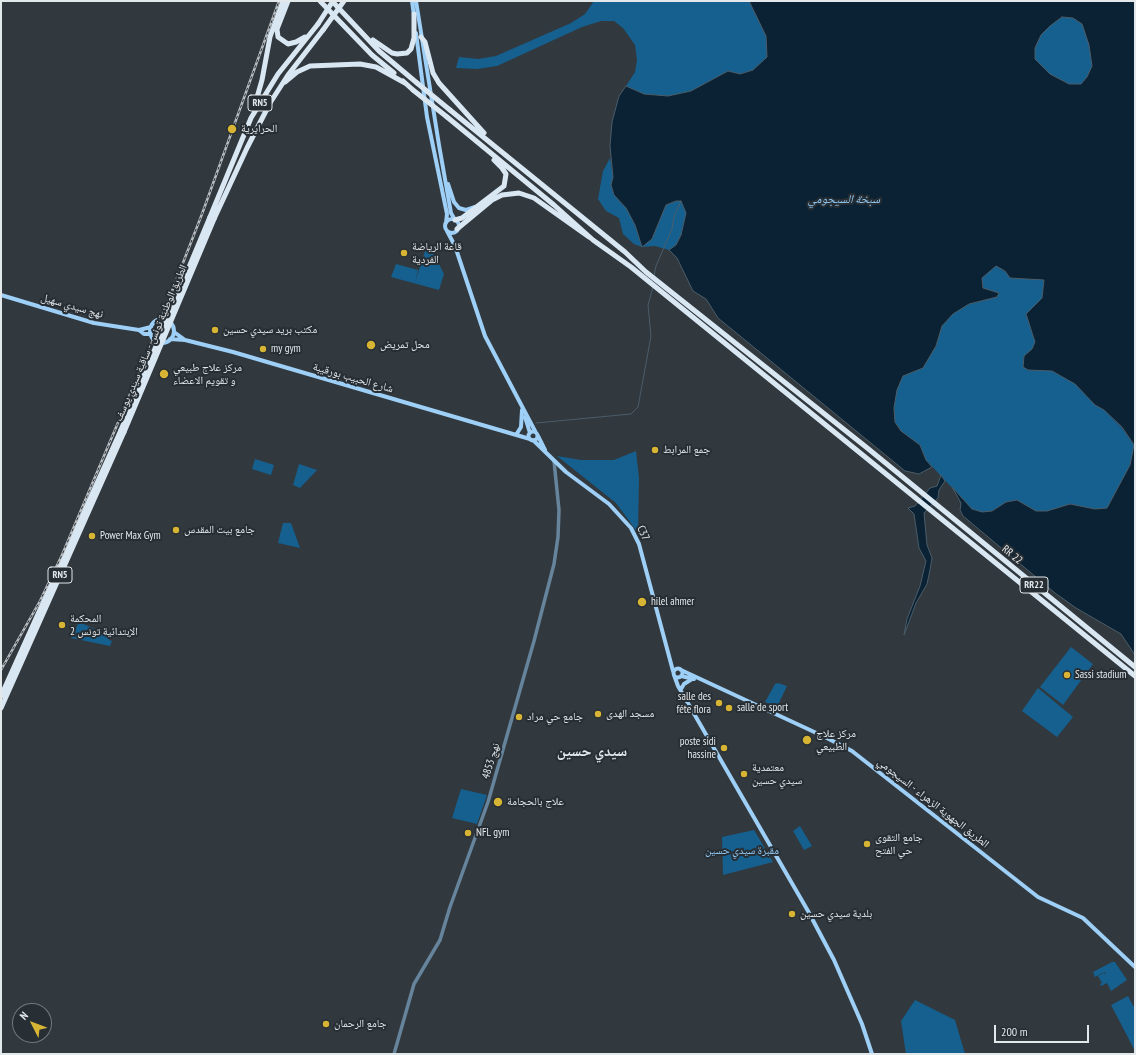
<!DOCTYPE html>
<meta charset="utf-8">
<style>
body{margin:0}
#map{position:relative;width:1136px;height:1055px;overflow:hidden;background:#31383e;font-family:"PT Sans Narrow",sans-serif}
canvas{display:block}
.frame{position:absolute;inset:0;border:2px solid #e3e8eb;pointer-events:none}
.north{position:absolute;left:12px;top:1003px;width:40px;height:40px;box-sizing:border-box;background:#272e34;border:1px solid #72787d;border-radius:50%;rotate:312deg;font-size:11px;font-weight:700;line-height:16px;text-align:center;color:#e3e8eb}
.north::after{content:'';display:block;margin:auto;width:14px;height:18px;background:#d7b434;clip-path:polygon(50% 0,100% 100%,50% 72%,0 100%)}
.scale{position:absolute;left:994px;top:1025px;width:95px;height:18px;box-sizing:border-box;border:2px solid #e3e8eb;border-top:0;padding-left:5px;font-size:12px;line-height:14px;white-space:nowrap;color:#e3e8eb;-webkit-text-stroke:3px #272e34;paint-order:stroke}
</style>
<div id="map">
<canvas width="1136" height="1055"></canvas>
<div class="frame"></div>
<div class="north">N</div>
<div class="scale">200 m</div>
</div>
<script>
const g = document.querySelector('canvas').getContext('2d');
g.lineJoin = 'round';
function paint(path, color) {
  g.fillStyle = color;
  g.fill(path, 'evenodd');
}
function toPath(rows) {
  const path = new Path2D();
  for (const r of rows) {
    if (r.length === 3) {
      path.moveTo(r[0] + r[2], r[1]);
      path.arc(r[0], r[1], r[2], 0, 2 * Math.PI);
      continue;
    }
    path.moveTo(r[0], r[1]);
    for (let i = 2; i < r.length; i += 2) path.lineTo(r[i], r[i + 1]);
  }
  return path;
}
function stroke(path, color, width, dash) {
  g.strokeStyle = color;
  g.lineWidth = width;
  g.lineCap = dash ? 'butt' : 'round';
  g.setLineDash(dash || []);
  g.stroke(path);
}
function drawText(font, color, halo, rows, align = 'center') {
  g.font = font + ' "PT Sans Narrow","Noto Naskh Arabic",sans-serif';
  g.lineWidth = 4;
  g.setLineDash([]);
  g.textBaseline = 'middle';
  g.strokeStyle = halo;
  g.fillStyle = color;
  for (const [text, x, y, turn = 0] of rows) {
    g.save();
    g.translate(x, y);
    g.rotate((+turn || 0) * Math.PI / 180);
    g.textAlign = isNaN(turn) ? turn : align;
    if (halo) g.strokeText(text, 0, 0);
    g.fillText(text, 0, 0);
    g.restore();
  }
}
paint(toPath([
 [594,1,749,1,766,36,767,57,753,70,740,74,728,71,691,91,668,96,644,94,626,86,635,72,637,60,635,45,623,28,614,21,601,21,582,27,497,66,477,69,456,68,459,57,478,59,496,56,571,23,585,14],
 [1061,17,1073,18,1082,24,1089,45,1092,66,1087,77,1081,84,1069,84,1050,74,1035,59,1035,48,1041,35,1050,26],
 [610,158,613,177,611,185,614,195,626,208,635,225,642,247,652,239,666,205,677,201,681,201,686,213,681,235,676,245,669,250,655,246,642,247,634,244,623,234,619,218,606,211,598,199,603,171],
 [428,242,444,274,439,290,391,277,396,264,418,270,415,282],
 [996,266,1016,279,1044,279,1042,298,1026,314,1035,342,1032,349,1024,356,1023,367,1028,370,1052,371,1075,384,1095,405,1104,410,1121,427,1134,445,1130,465,1107,508,1095,509,1070,504,1047,511,1036,511,1017,500,1006,502,992,511,982,512,972,509,926,460,920,445,901,431,895,422,894,408,897,390,903,376,923,368,936,346,942,326,953,314,969,304,997,297,998,293,983,288,982,278],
 [636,451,639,478,638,533,616,503,557,456,581,460,614,460],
 [255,459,274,465,271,475,252,469],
 [299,464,317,470,300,488,293,485],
 [283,523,291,523,300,548,278,543],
 [79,622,110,636,109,640,112,641,110,646,71,638],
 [1071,647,1093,664,1063,705,1040,687],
 [778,683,787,686,777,707,765,702,775,684],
 [1038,688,1073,717,1057,737,1022,711],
 [461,789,487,795,477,824,452,818],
 [800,826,812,846,804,850,793,831],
 [754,830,773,862,723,875,722,837],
 [1112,962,1115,962,1127,980,1111,991,1107,983,1101,986,1100,984,1102,983,1098,976,1104,973,1106,974,1105,972,1095,977,1093,972],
 [1128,996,1135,1009,1134,1049,1111,1005],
 [915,1000,955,1020,965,1054,906,1054,901,1021]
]), '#15608f');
const water = toPath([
 [749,1,1135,1,1135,655,1121,634,1076,608,1055,593,963,516,960,510,961,503,952,487,972,509,982,512,992,511,1006,502,1017,500,1036,511,1047,511,1070,504,1095,509,1107,508,1130,465,1134,445,1122,427,1104,410,1095,405,1075,384,1052,371,1028,370,1023,367,1024,356,1032,349,1035,342,1026,314,1042,298,1044,280,1010,278,1005,271,996,266,982,278,983,288,999,293,997,297,969,304,953,314,942,326,936,346,923,368,903,376,897,390,894,408,895,422,901,431,920,445,926,460,932,467,919,474,905,471,718,318,706,299,693,291,677,258,669,250,676,245,681,235,686,213,681,201,676,201,666,205,652,239,642,247,635,225,626,208,614,195,611,185,613,177,610,146,612,122,619,96,626,86,644,94,668,96,691,91,728,71,740,74,753,70,767,57,766,36,749,1],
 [1062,17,1073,18,1082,24,1089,45,1092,66,1087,77,1081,84,1069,84,1050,74,1035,59,1035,48,1041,35,1050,26,1062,17],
 [941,475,945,481,939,490,938,498,924,513,927,545,932,558,930,570,927,584,916,603,904,635,907,619,920,586,926,561,919,548,914,514,908,508,915,506,930,488,937,486,941,475]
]);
paint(water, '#0a2233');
stroke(water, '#4b5d6a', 1);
stroke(toPath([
 [654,276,656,266,672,229,674,217,681,201],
 [536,423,631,414,638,407,651,336,648,305,653,287]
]), '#4b5d6a', 1);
stroke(toPath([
 [394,1054,414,984,440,940,450,907,488,802,534,641,554,564,558,537,559,510,554,461]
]), '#66849c', 3.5);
stroke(toPath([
 [412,1,414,16],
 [416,1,439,145,451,213,455,220],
 [416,33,427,117,447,214,446,223],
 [448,184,454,202,459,208,466,210,475,207],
 [452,226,7],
 [447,231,455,246,485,336,535,431],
 [1,295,94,323,139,330,151,327],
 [162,331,12],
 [139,330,144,334,151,334],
 [174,332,185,340],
 [170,339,185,340,233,352,530,439],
 [525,417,530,433],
 [533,436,4.5],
 [516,435,521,427,522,410],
 [538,436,545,450],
 [533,440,566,472,609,504,631,528,639,544,673,671],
 [678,673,4.5],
 [681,670,825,737,852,751,1038,897,1083,918,1135,967],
 [674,675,678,686,808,911,834,960,862,1024,872,1054],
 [681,676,694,679],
 [681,689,684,684,692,679]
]), '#9ecff6', 4);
stroke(toPath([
 [288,1,277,29,278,37,288,44,296,42,305,37],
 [320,1,372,55,394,73],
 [332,1,379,51,417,83],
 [421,37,425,42,433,73,439,83,484,133],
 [373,40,392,53,397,54,407,53,411,49,414,38,414,14],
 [403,81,413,90],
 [285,82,297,72,310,66,360,64,376,67,405,83],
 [254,108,262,80,270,37,283,1],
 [450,110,625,252,646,272,866,447,1135,667],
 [447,117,554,205,593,240,631,267,1135,676],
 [210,217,251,118,278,74,318,24],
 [214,219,247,148,270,103,288,75,323,30],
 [455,220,462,218,504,186,506,174,502,168,494,160],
 [457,229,492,200,502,195,519,193,534,198,589,237],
 [1,696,121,430],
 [1,708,124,432]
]), '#d9e7f3', 5);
const rail = toPath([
 [1,670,40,601,62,555,153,340,202,214,279,1]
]);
stroke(rail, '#b7bdc1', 2.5);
stroke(rail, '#272e34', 1, [3]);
stroke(toPath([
 [318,24,333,1],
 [323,30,344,1],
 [417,83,450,110],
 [413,90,447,117],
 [121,430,210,217],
 [124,432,214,219]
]), '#d9e7f3', 5);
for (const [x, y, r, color] of [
 [232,129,5,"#d7b434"],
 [404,253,4,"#d7b434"],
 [215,330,4,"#d7b434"],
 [371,345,5,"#d7b434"],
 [263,349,4,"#d7b434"],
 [164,374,5,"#d7b434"],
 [655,450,4,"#d7b434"],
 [176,530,4,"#d7b434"],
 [92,536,4,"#d7b434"],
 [642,602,5,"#d7b434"],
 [62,625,4,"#d7b434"],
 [1067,675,4,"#d7b434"],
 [719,703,4,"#d7b434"],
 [729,708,4,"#d7b434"],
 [598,714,4,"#d7b434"],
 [519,717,4,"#d7b434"],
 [807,740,5,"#d7b434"],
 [724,748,4,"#d7b434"],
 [744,774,4,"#d7b434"],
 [498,802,5,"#d7b434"],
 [468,833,4,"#d7b434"],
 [867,844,4,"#d7b434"],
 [792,914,4,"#d7b434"],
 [326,1024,4,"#d7b434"]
]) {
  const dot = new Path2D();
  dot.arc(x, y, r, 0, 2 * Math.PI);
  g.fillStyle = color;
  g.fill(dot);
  stroke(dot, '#272e34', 1.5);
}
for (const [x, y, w] of [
 [260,103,24],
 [60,575,24],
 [1034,585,28]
]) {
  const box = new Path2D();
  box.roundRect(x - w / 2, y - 8, w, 16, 3);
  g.fillStyle = '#272e34';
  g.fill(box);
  stroke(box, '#e3e8eb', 1);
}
drawText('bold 10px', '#e3e8eb', null, [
 ["RN5",260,103],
 ["RN5",60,575],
 ["RR22",1034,585]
]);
drawText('11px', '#e3e8eb', '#272e34', [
 ["الحرايرية",241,129],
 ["قاعة الرياضة",412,247],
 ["الفردية",412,260],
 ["مكتب بريد سيدي حسين",223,330],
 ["محل تمريض",380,345],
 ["my gym",271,349],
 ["مركز علاج طبيعي",173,368],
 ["و تقويم الاعضاء",173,381],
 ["جمع المرابط",663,450],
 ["جامع بيت المقدس",184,530],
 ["Power Max Gym",100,536],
 ["hilel ahmer",651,602],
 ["المحكمة",70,619],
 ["الإبتدائية تونس 2",70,632],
 ["Sassi stadium",1075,675],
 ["salle des",711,697,"right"],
 ["féte flora",711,710,"right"],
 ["salle de sport",737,708],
 ["مسجد الهدى",606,714],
 ["جامع حي مراد",527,717],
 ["مركز علاج",816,734],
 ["الطبيعي",816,747],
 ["poste sidi",716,742,"right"],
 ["hassine",716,755,"right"],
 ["معتمدية",752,768],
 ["سيدي حسين",752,781],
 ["علاج بالحجامة",507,802],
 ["NFL gym",476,833],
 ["جامع التقوى",875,838],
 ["حي الفتح",875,851],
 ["بلدية سيدي حسين",800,914],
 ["جامع الرحمان",334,1024]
], 'left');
drawText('11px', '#e3e8eb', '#272e34', [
 ["نهج سيدي سهيل",72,306,16],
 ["الطريق الوطنية تونس - ساقية سيدي يوسف",151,343,-67],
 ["شارع الحبيب بورقيبة",353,378,16],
 ["C37",643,533,64],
 ["RR 22",1012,555,39],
 ["نهج 4853",491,761,-73],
 ["الطريق الجهوية الزهراء - السيجومي",933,803,38]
]);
drawText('11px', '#94ccf7', '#272e34', [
 ["مقبرة سيدي حسين",742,851]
]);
drawText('italic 12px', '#8fc7f2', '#272e34', [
 ["سبخة السيجومي",844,200]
]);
drawText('bold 15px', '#e3e8eb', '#272e34', [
 ["سيدي حسين",592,752]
]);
</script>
